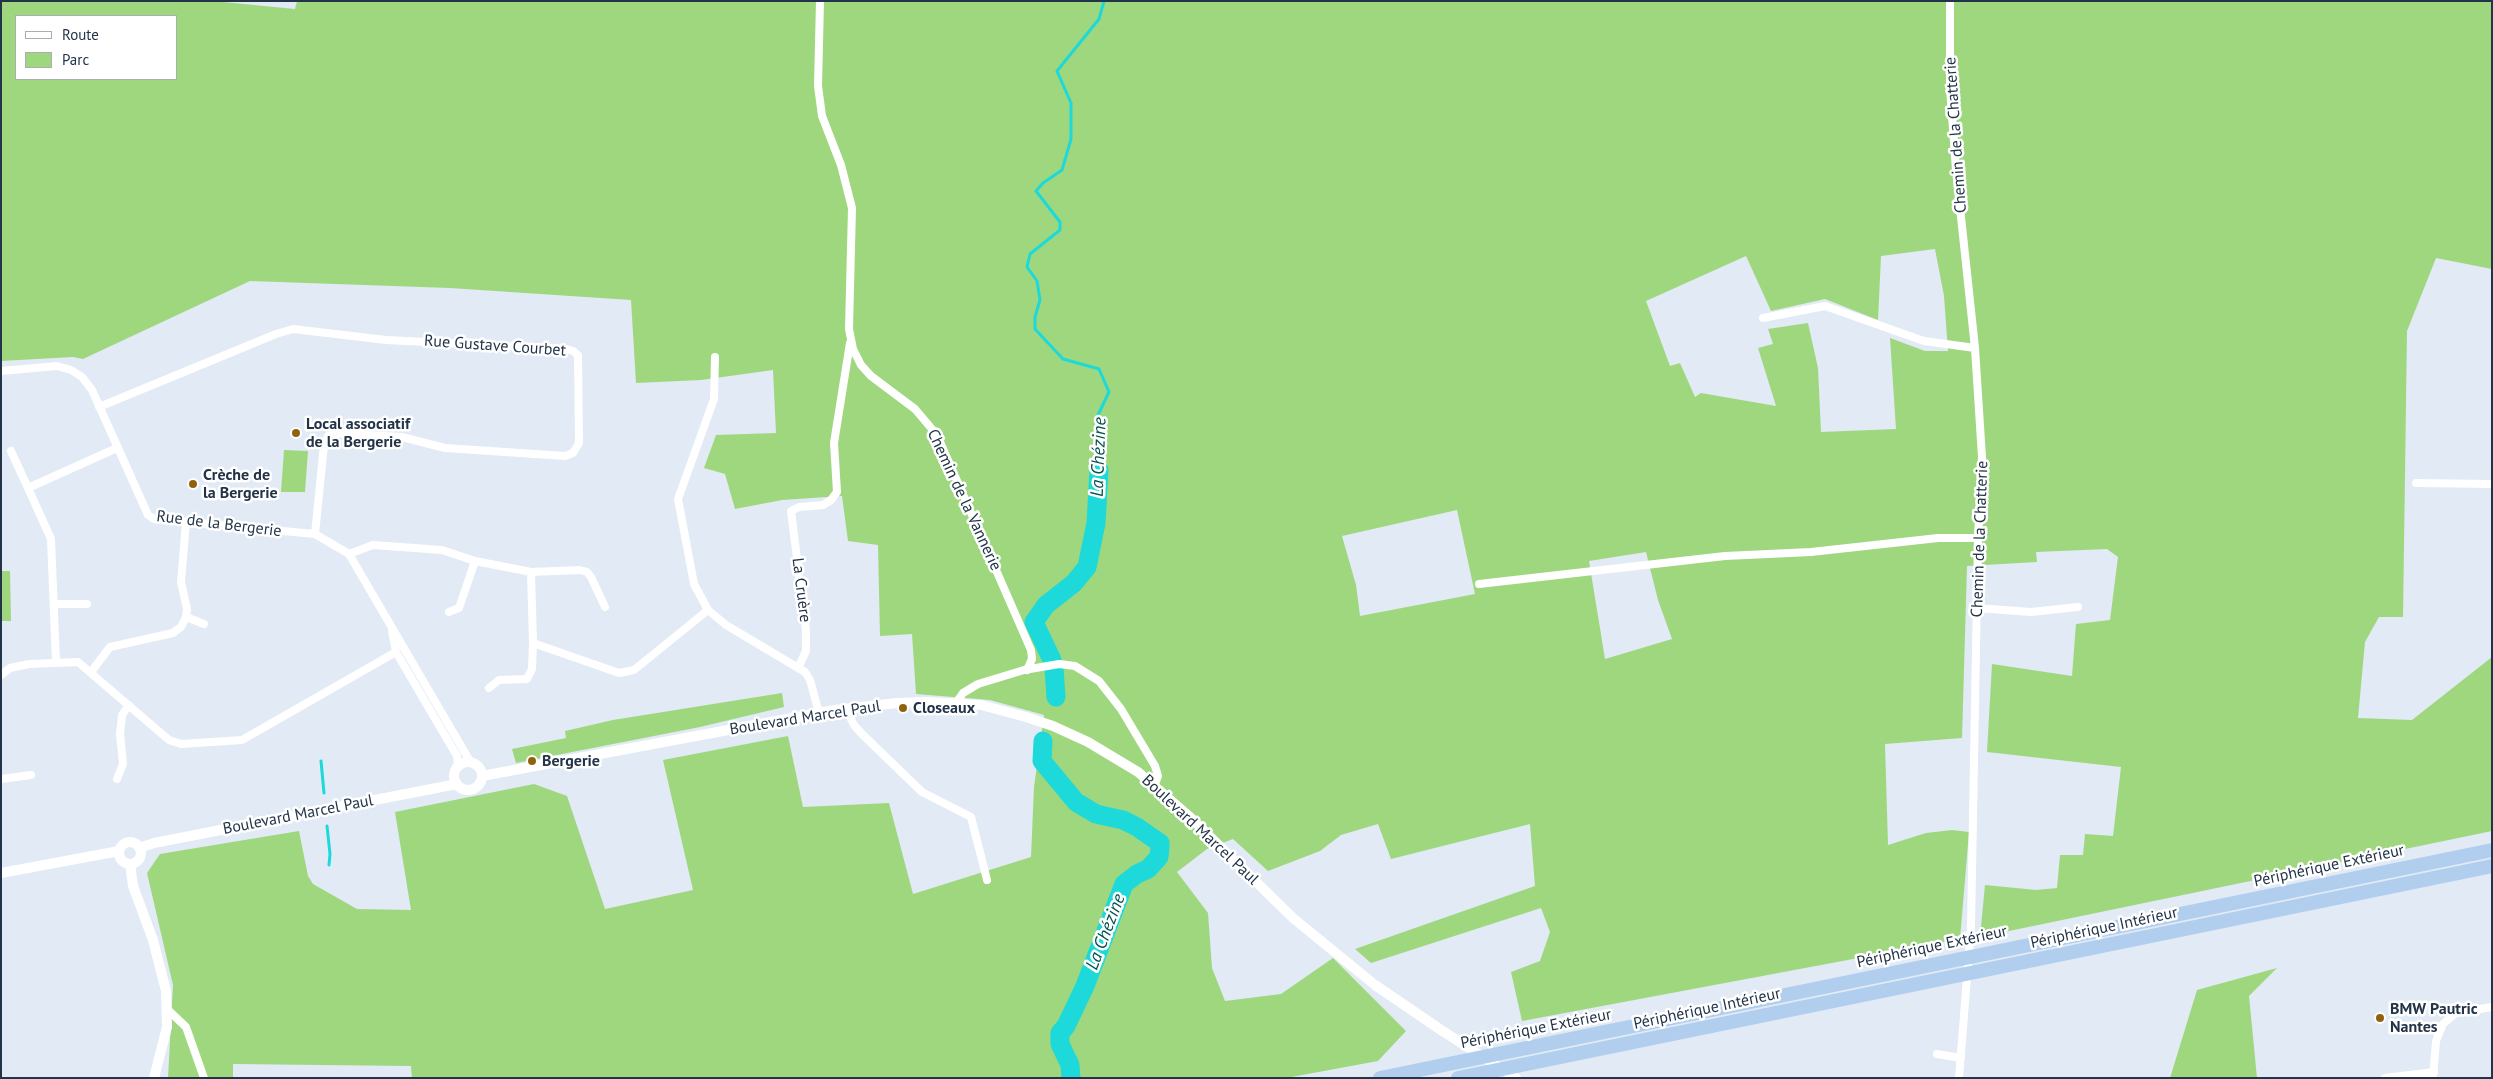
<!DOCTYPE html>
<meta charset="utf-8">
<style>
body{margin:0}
#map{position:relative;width:2493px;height:1079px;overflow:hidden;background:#e1eaf5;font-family:"PT Sans",sans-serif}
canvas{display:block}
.frame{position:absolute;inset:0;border:2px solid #233449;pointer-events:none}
.legend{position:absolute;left:15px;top:15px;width:162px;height:65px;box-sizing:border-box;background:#fff;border:1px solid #a7aeb6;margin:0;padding:6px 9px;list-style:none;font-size:15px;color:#233449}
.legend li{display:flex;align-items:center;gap:10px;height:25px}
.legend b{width:25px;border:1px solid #a7aeb6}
</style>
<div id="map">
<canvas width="2493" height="1079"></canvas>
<div class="frame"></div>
<ul class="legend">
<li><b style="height:6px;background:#fff"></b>Route</li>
<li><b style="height:14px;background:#9fd77e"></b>Parc</li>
</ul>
</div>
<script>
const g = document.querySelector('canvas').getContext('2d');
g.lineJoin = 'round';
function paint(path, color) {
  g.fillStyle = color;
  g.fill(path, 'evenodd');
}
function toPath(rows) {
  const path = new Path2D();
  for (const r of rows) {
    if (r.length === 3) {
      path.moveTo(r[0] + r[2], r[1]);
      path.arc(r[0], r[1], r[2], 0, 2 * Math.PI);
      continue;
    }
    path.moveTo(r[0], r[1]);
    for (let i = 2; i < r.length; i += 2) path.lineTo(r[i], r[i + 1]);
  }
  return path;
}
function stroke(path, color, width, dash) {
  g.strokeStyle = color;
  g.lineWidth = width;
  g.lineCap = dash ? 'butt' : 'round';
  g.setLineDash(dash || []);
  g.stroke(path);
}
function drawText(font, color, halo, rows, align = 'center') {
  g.font = font + ' "PT Sans",sans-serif';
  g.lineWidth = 5;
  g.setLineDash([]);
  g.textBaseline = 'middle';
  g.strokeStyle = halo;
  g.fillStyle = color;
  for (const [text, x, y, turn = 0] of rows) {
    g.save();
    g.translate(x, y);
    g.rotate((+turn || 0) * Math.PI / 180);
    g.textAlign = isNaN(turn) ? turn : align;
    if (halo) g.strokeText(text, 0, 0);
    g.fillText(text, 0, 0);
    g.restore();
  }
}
paint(toPath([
 [1,1,213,1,295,9,297,1,2492,1,2492,269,2436,258,2407,331,2403,617,2379,617,2365,642,2358,718,2412,720,2492,657,2492,831,1980,937,1985,885,2036,890,2057,888,2060,855,2083,855,2085,834,2113,836,2121,767,1987,752,1992,664,2072,676,2076,624,2110,620,2118,557,2107,549,2036,552,2037,562,1967,566,1962,738,1885,744,1888,845,1926,833,1952,830,1969,832,1960,939,1522,1021,1511,972,1540,961,1550,932,1541,908,1371,963,1355,949,1535,886,1530,824,1391,859,1378,824,1341,835,1320,851,1268,871,1233,839,1207,849,1177,872,1208,913,1212,968,1225,1001,1281,994,1333,958,1406,1031,1378,1061,1286,1078,412,1078,411,1066,233,1064,233,1078,168,1078,173,985,147,873,160,854,299,831,308,876,313,884,357,909,411,910,395,812,534,784,567,796,605,909,693,890,663,760,788,736,803,807,889,803,913,894,1031,857,1034,787,1044,715,990,700,916,694,912,634,880,636,878,545,848,541,842,496,782,500,735,509,725,474,704,468,716,435,776,433,773,370,701,380,636,383,631,300,450,288,250,281,83,359,73,357,1,361],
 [16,16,176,16,176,79,16,79],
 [1935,249,1944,296,1948,351,1925,351,1890,338,1896,429,1821,432,1818,368,1808,323,1768,329,1773,344,1758,348,1776,406,1701,393,1695,397,1680,363,1670,366,1646,301,1746,256,1771,311,1825,299,1878,320,1881,256],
 [1457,510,1475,594,1360,616,1356,585,1342,536],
 [1646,552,1658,600,1672,639,1605,659,1589,561],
 [284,450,308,451,305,492,281,492],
 [1,571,10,571,11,621,1,621],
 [782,693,784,707,700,727,516,763,512,749,566,738,565,731,613,720],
 [2277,968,2249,996,2257,1078,2170,1078,2197,990]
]), '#9fd77e');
stroke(toPath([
 [1099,470,1103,437,1098,415,1109,392,1099,369,1063,359,1035,329,1035,317,1040,300,1037,281,1027,267,1030,254,1060,230,1060,222,1036,191,1043,183,1062,170,1071,139,1071,103,1057,71,1099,19,1104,1],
 [321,761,324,793],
 [327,826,330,854,329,865]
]), '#1dd9d9', 3);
stroke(toPath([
 [1052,660,1034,622,1046,605,1074,583,1087,567,1096,523,1099,470],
 [1054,668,1056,697],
 [1043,741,1042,761,1076,802,1096,814,1123,820,1137,827,1160,843,1160,847,1159,857,1148,869,1137,874,1124,884,1085,986,1066,1026,1060,1033,1060,1044,1070,1065,1071,1078]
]), '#1dd9d9', 19);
stroke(toPath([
 [820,1,818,86,822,116,841,165,852,208,849,329,853,349,861,365,871,376,915,409,937,435,1031,650,1032,659,1027,670],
 [1950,1,1950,88,1956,170,1975,348,1982,457,1978,538,1971,927,1959,1078],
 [1763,318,1825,306,1924,341,1975,348],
 [715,357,714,399,678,499,694,584,708,610,726,625,805,672,810,680,819,713],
 [1,371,57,366,71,370,82,377,92,390,148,515,154,519,315,534,349,554,471,763],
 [99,407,276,334,293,329,386,340,566,349,573,351,578,355,579,443,573,453,565,456,445,448,402,437,334,433,328,436,324,445,315,534],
 [11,451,28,488],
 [2416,483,2492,484],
 [349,554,373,545,442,550,475,561,531,572,580,570,587,572,591,577,605,607],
 [531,572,533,643,619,673,634,670,708,610],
 [1479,584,1725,556,1811,552,1938,538,1978,538],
 [54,604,87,604],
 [1977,608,2031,612,2078,607],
 [449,612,459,608,475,561],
 [186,617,204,624],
 [392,631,396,652,457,756,458,766],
 [56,662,51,539,28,488,117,448],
 [798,668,806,651,806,630,791,511,799,507,823,505,831,500,837,492,834,443,850,343],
 [91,672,110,647,173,633,181,627,186,617,187,609,181,582,186,523],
 [1,675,10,668,29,664,78,662,169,740,181,744,242,740,396,652],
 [489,688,499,680,527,679,532,669,533,643],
 [956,703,963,693,978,684,1024,670,1059,664,1075,666,1099,681,1121,709,1155,766,1158,776,1155,784],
 [846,709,854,725,862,734,922,792,971,817,987,880],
 [1,779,31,775],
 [117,779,123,764,120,734,122,715,129,705],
 [168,1010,186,1027,204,1078],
 [1937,1054,1961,1058],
 [2385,1078,2434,1072],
 [2433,1078,2436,1041,2443,1024,2456,1013,2492,1007]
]), '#fff', 8);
stroke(toPath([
 [468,776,14],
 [482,776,835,710,897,703,926,702,981,705,1026,717,1053,726,1088,742,1138,772,1191,818,1293,918,1375,985,1441,1030,1516,1078],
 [130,853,11],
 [139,848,154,843,457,784],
 [130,864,133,886,153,940,166,991,167,1027,154,1078],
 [1,873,119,851]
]), '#fff', 10);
stroke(toPath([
 [1380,1078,2492,850],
 [1458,1078,2492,866]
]), '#b2ceef', 14);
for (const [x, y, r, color] of [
 [296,433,5,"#91620e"],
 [193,484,5,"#91620e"],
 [903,708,5,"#91620e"],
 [532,761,5,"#91620e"],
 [2380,1018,5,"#91620e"]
]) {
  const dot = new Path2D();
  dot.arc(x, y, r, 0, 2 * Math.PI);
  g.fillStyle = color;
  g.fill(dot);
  stroke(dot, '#fff', 2);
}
drawText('16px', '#233449', '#fff', [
 ["Chemin de la Chatterie",1956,135,-94],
 ["Rue Gustave Courbet",495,346,4],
 ["Chemin de la Vannerie",964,500,65],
 ["Rue de la Bergerie",219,524,7],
 ["Chemin de la Chatterie",1980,539,-88],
 ["La Cruère",801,590,83],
 ["Boulevard Marcel Paul",805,718,-9],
 ["Boulevard Marcel Paul",298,815,-11],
 ["Boulevard Marcel Paul",1200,830,43],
 ["Périphérique Extérieur",2329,866,-12],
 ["Périphérique Intérieur",2104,928,-12],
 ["Périphérique Extérieur",1932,947,-12],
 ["Périphérique Intérieur",1707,1009,-12],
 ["Périphérique Extérieur",1536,1029,-11]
]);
drawText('bold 16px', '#233449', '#fff', [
 ["Local associatif",306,424],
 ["de la Bergerie",306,442],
 ["Crèche de",203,475],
 ["la Bergerie",203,493],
 ["Closeaux",913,708],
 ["Bergerie",542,761],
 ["BMW Pautric",2390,1009],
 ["Nantes",2390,1027]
], 'left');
drawText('italic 18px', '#055151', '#fff', [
 ["La Chézine",1099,457,-88],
 ["La Chézine",1106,932,-69]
]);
</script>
